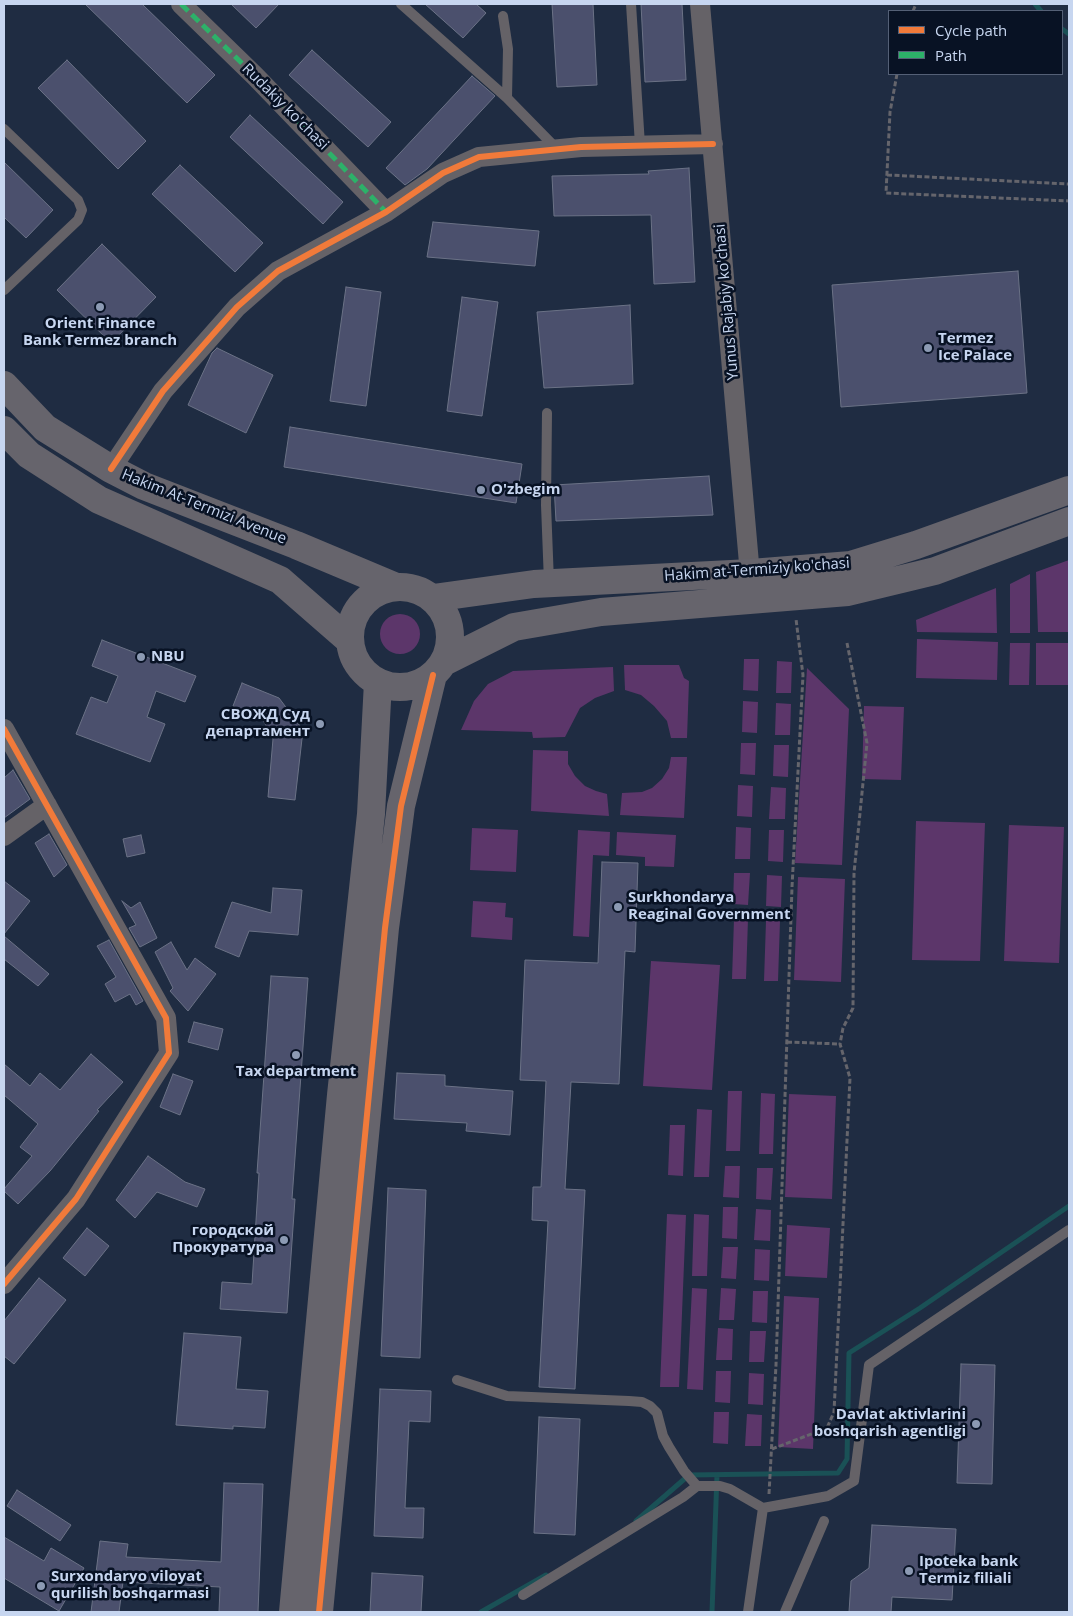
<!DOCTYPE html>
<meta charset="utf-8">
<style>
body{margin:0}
#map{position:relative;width:1073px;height:1616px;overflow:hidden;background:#1f2c42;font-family:"Open Sans",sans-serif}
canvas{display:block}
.frame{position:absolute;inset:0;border:5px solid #c7d6f0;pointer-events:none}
.legend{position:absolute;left:888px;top:10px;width:175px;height:65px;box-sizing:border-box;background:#081224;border:1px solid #546076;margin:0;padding:6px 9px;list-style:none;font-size:15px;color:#c7d6f0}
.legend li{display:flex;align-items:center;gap:10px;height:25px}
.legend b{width:25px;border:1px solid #546076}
</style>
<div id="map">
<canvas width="1073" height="1616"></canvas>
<div class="frame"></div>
<ul class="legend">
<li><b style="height:6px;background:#f17a3a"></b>Cycle path</li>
<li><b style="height:6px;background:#2db169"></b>Path</li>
</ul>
</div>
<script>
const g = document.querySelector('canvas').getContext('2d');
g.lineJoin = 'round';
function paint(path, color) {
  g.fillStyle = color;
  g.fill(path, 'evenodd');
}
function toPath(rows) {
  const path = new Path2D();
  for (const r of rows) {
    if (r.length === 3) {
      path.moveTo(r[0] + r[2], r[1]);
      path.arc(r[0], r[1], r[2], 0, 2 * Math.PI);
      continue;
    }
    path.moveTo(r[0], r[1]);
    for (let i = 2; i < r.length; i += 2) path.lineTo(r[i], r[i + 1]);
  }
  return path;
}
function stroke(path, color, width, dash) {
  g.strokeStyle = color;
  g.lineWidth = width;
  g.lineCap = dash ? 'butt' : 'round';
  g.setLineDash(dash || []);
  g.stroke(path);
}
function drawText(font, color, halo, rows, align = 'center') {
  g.font = font + ' "Open Sans",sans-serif';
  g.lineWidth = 5;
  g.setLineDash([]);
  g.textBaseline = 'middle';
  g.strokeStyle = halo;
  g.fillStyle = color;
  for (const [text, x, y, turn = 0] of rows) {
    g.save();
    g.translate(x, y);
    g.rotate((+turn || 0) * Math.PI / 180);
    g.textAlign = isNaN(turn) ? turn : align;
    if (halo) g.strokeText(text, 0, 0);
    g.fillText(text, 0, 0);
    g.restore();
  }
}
paint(toPath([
 [1069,560,1069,632,1038,632,1036,572],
 [1030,574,1030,633,1010,633,1010,584],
 [996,588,997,633,917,632,916,620],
 [400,634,20],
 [917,639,998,642,997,680,916,678],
 [1010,643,1030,643,1029,685,1009,685],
 [1036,643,1069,643,1069,685,1036,685],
 [744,659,759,659,758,691,743,690],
 [777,661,792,662,791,693,776,693],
 [624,665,679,665,684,678,689,681,687,738,671,738,667,721,654,706,641,695,625,690],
 [613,667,614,691,595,698,580,708,565,737,533,738,532,732,461,730,474,701,488,684,513,671],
 [807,668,849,709,842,865,795,863],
 [743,701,758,702,757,733,742,732],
 [776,703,791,704,790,735,775,735],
 [864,706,904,707,901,780,862,779],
 [741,743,756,743,755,775,740,774],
 [774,745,789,745,788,777,773,776],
 [533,750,568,751,568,764,575,776,585,786,596,791,607,794,609,816,531,811],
 [671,757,687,757,684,818,620,815,622,793,642,792,652,788,662,779,669,768],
 [738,785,753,786,752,817,737,816],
 [771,787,786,788,785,819,769,819],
 [916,821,985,823,980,961,912,960],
 [1009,825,1064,827,1059,963,1004,961],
 [736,827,751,828,750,859,735,859],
 [472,828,518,830,516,872,470,870],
 [578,830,610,832,609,856,593,855,589,937,573,936],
 [769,830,784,830,783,862,768,861],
 [617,832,676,835,674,867,645,866,645,857,616,855],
 [734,873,750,873,748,905,733,904],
 [767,875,782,876,781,907,766,906],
 [798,877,845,879,841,982,794,980],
 [473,901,506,903,505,917,513,918,512,940,471,937],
 [734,919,748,919,746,979,732,979],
 [766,921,780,921,778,981,764,981],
 [651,961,720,965,712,1090,643,1086],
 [728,1091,742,1091,740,1151,726,1151],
 [761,1093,775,1094,773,1154,759,1154],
 [789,1094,836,1096,832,1199,785,1197],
 [697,1109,712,1110,709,1177,694,1177],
 [670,1125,685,1125,683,1176,668,1175],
 [725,1166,740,1166,739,1198,723,1197],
 [757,1168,773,1168,771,1200,756,1199],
 [723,1207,738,1207,737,1239,722,1238],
 [756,1209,771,1210,770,1241,754,1240],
 [667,1214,686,1215,679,1387,660,1387],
 [694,1214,709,1215,707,1276,692,1276],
 [787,1225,830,1228,827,1278,785,1276],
 [723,1247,738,1247,736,1279,721,1278],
 [755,1249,770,1250,769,1281,754,1280],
 [692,1288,707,1289,703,1390,687,1389],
 [721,1288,736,1289,734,1320,719,1320],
 [753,1291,768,1291,767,1323,752,1322],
 [784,1296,819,1298,813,1449,778,1447],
 [718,1328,733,1329,732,1360,716,1360],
 [750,1331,766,1331,764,1362,749,1362],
 [716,1371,731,1371,730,1403,715,1402],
 [749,1373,764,1374,763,1405,748,1404],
 [714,1412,729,1412,728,1444,713,1443],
 [747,1414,762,1415,761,1446,745,1446]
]), '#5c366a');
stroke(toPath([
 [1035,4,1041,11],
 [1062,29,1069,34],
 [636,1521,689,1475,838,1473,847,1459,849,1353,920,1308,1069,1206],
 [481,1612,546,1575],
 [712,1612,717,1475]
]), '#1a5156', 5);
const building = toPath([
 [85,4,142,4,215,75,187,103,85,4],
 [231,4,279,4,256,28,231,4],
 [425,4,476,4,486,13,463,38,425,4],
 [552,4,593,4,597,85,557,87,552,4],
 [641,4,682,4,686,80,645,82,641,4],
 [312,50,391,122,368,147,289,75,312,50],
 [67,60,146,141,118,169,38,88,67,60],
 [472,76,495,96,427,169,405,185,386,168,472,76],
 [250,115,343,202,323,224,230,137,250,115],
 [4,162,53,210,26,238,4,217,4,162],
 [180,165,263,243,235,272,152,194,180,165],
 [689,168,695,282,654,284,651,215,554,216,552,176,649,174,648,171,689,168],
 [433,222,539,231,535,266,427,257,433,222],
 [102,244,156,297,111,343,57,290,102,244],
 [1018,271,1027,393,841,407,832,285,1018,271],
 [346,287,381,292,366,406,330,401,346,287],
 [462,297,498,302,482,416,447,411,462,297],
 [630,305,633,384,544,388,537,312,630,305],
 [217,348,273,375,246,433,188,405,212,353,217,348],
 [290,427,522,464,516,503,284,467,290,427],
 [709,476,713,515,556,521,554,485,709,476],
 [102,640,196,676,185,702,156,691,147,717,165,724,150,762,76,734,91,697,107,703,118,676,92,666,102,640],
 [242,683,279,698,303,730,295,800,268,797,273,739,263,720,233,706,242,683],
 [13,770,30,799,4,818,4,778,13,770],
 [49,834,67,865,54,877,35,843,49,834],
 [141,835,145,853,127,857,123,839,141,835],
 [602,862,638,863,635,952,625,951,619,1084,571,1082,565,1189,585,1190,575,1389,539,1387,548,1221,532,1220,533,1187,541,1187,546,1081,520,1080,525,960,598,963,602,862],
 [4,881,30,901,4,934,4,881],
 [273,888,302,890,298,935,249,931,239,957,215,947,232,902,271,913,273,888],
 [122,901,131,908,140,902,157,938,140,947,129,928,136,925,122,901],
 [4,936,49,974,38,986,4,959,4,936],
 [109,940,143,1001,136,1005,130,994,115,1002,105,984,116,977,97,946,109,940],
 [171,942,187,970,195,958,216,974,188,1011,170,991,173,988,155,952,171,942],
 [271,976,308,978,292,1199,295,1199,287,1313,220,1309,222,1282,252,1284,259,1173,257,1173,271,976],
 [194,1022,223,1029,218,1050,188,1042,194,1022],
 [91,1054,123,1082,97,1110,99,1111,50,1171,18,1204,4,1191,4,1189,32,1156,20,1147,38,1124,4,1095,4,1064,30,1086,40,1073,60,1090,91,1054],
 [397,1073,445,1075,445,1086,513,1091,510,1135,466,1131,467,1123,394,1119,397,1073],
 [173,1074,193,1081,180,1115,160,1107,173,1074],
 [148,1156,185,1182,205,1189,197,1207,157,1192,135,1218,116,1200,148,1156],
 [388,1188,426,1190,420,1358,381,1356,388,1188],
 [87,1228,109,1246,85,1276,63,1258,87,1228],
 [39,1278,66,1300,14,1364,4,1356,4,1321,39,1278],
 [184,1333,241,1337,236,1389,268,1391,265,1428,233,1426,233,1429,176,1425,184,1333],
 [961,1364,995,1365,992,1484,957,1483,961,1364],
 [380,1389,431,1391,430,1422,409,1421,405,1508,424,1508,423,1538,374,1536,380,1389],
 [539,1417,580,1419,575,1535,534,1533,539,1417],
 [224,1483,263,1484,258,1612,219,1612,220,1587,123,1582,119,1612,91,1612,100,1541,128,1544,126,1557,221,1562,224,1483],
 [17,1490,71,1525,60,1541,7,1506,17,1490],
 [872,1525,956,1529,952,1600,892,1597,891,1612,849,1612,851,1581,869,1568,872,1525],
 [4,1537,44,1561,51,1548,84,1568,59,1611,4,1578,4,1537],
 [372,1573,423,1576,421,1612,370,1612,372,1573]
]);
paint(building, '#4b506d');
stroke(building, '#6b7286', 1);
stroke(toPath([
 [913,11,916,4],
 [897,74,890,112,886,193,1069,201],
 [887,175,1069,184],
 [787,1042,840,1044],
 [772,1449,827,1428,834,1412,850,1078,840,1044,843,1028,853,1008,854,873,867,743,847,643],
 [769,1494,776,1365,792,887,803,675,796,619]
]), '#65656c', 3, [5, 2.5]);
stroke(toPath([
 [401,4,507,98],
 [631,4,640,145],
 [503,16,508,49,507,98,556,148],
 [4,129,78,200,82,210,78,220,4,290],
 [547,413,546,505,549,582],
 [457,1380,507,1396,629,1401,642,1402,650,1406,657,1413,663,1436,669,1447,684,1471,697,1486],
 [523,1595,683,1497,697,1486,720,1486,730,1489,763,1508],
 [748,1612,763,1508,828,1496,854,1481,869,1365,1069,1230],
 [785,1612,824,1521]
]), '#656267', 10);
stroke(toPath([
 [181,4,255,76,386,212],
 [700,4,751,586],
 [111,469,163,391,237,307,278,271,386,212,443,173,479,157,581,147,713,144],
 [4,729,166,1018,169,1053,76,1199,4,1284],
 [4,836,47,805]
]), '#656267', 20);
stroke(toPath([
 [4,385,45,428,111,469,144,486,296,545,396,587],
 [4,430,29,455,99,500,280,580,350,641],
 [400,637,50],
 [433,598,534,584,751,573,851,565,916,545,1069,490],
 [444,662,514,627,601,612,848,592,935,571,1069,521],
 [293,1612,341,1095,371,814,378,682],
 [319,1612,385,928,401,806,433,675]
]), '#66646c', 28);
stroke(toPath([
 [181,4,255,76,386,212]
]), '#2db169', 5, [10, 5]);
stroke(toPath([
 [111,469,163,391,237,307,278,271,386,212,443,173,479,157,581,147,713,144],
 [4,729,166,1018,169,1053,76,1199,4,1284],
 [319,1612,385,928,401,806,433,675]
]), '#f17a3a', 6);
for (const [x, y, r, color] of [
 [100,307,5,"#8c9ab3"],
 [928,348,5,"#8c9ab3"],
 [481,490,5,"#8c9ab3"],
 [141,657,5,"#8c9ab3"],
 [320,724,5,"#8c9ab3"],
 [618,907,5,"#8c9ab3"],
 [296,1055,5,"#8c9ab3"],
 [284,1240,5,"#8c9ab3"],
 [976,1424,5,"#8c9ab3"],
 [909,1571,5,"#8c9ab3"],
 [41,1586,5,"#8c9ab3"]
]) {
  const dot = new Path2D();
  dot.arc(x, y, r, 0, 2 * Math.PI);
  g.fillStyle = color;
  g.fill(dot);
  stroke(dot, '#081224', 2);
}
drawText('15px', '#c7d6f0', '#081224', [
 ["Rudakiy ko'chasi",285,107,45],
 ["Yunus Rajabiy ko'chasi",727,302,-95],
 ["Hakim At-Termizi Avenue",204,507,22],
 ["Hakim at-Termiziy ko'chasi",757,570,-4]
]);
drawText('bold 15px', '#c7d6f0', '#081224', [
 ["Orient Finance",100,324,"center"],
 ["Bank Termez branch",100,341,"center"],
 ["Termez",938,339],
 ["Ice Palace",938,356],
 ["O'zbegim",491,490],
 ["NBU",151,657],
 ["СВОЖД Суд",310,715,"right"],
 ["департамент",310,732,"right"],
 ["Surkhondarya",628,898],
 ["Reaginal Government",628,915],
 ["Tax department",296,1072,"center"],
 ["городской",274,1231,"right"],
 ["Прокуратура",274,1248,"right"],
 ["Davlat aktivlarini",966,1415,"right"],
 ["boshqarish agentligi",966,1432,"right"],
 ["Ipoteka bank",919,1562],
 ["Termiz filiali",919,1579],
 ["Surxondaryo viloyat",51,1577],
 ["qurilish boshqarmasi",51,1594]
], 'left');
</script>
